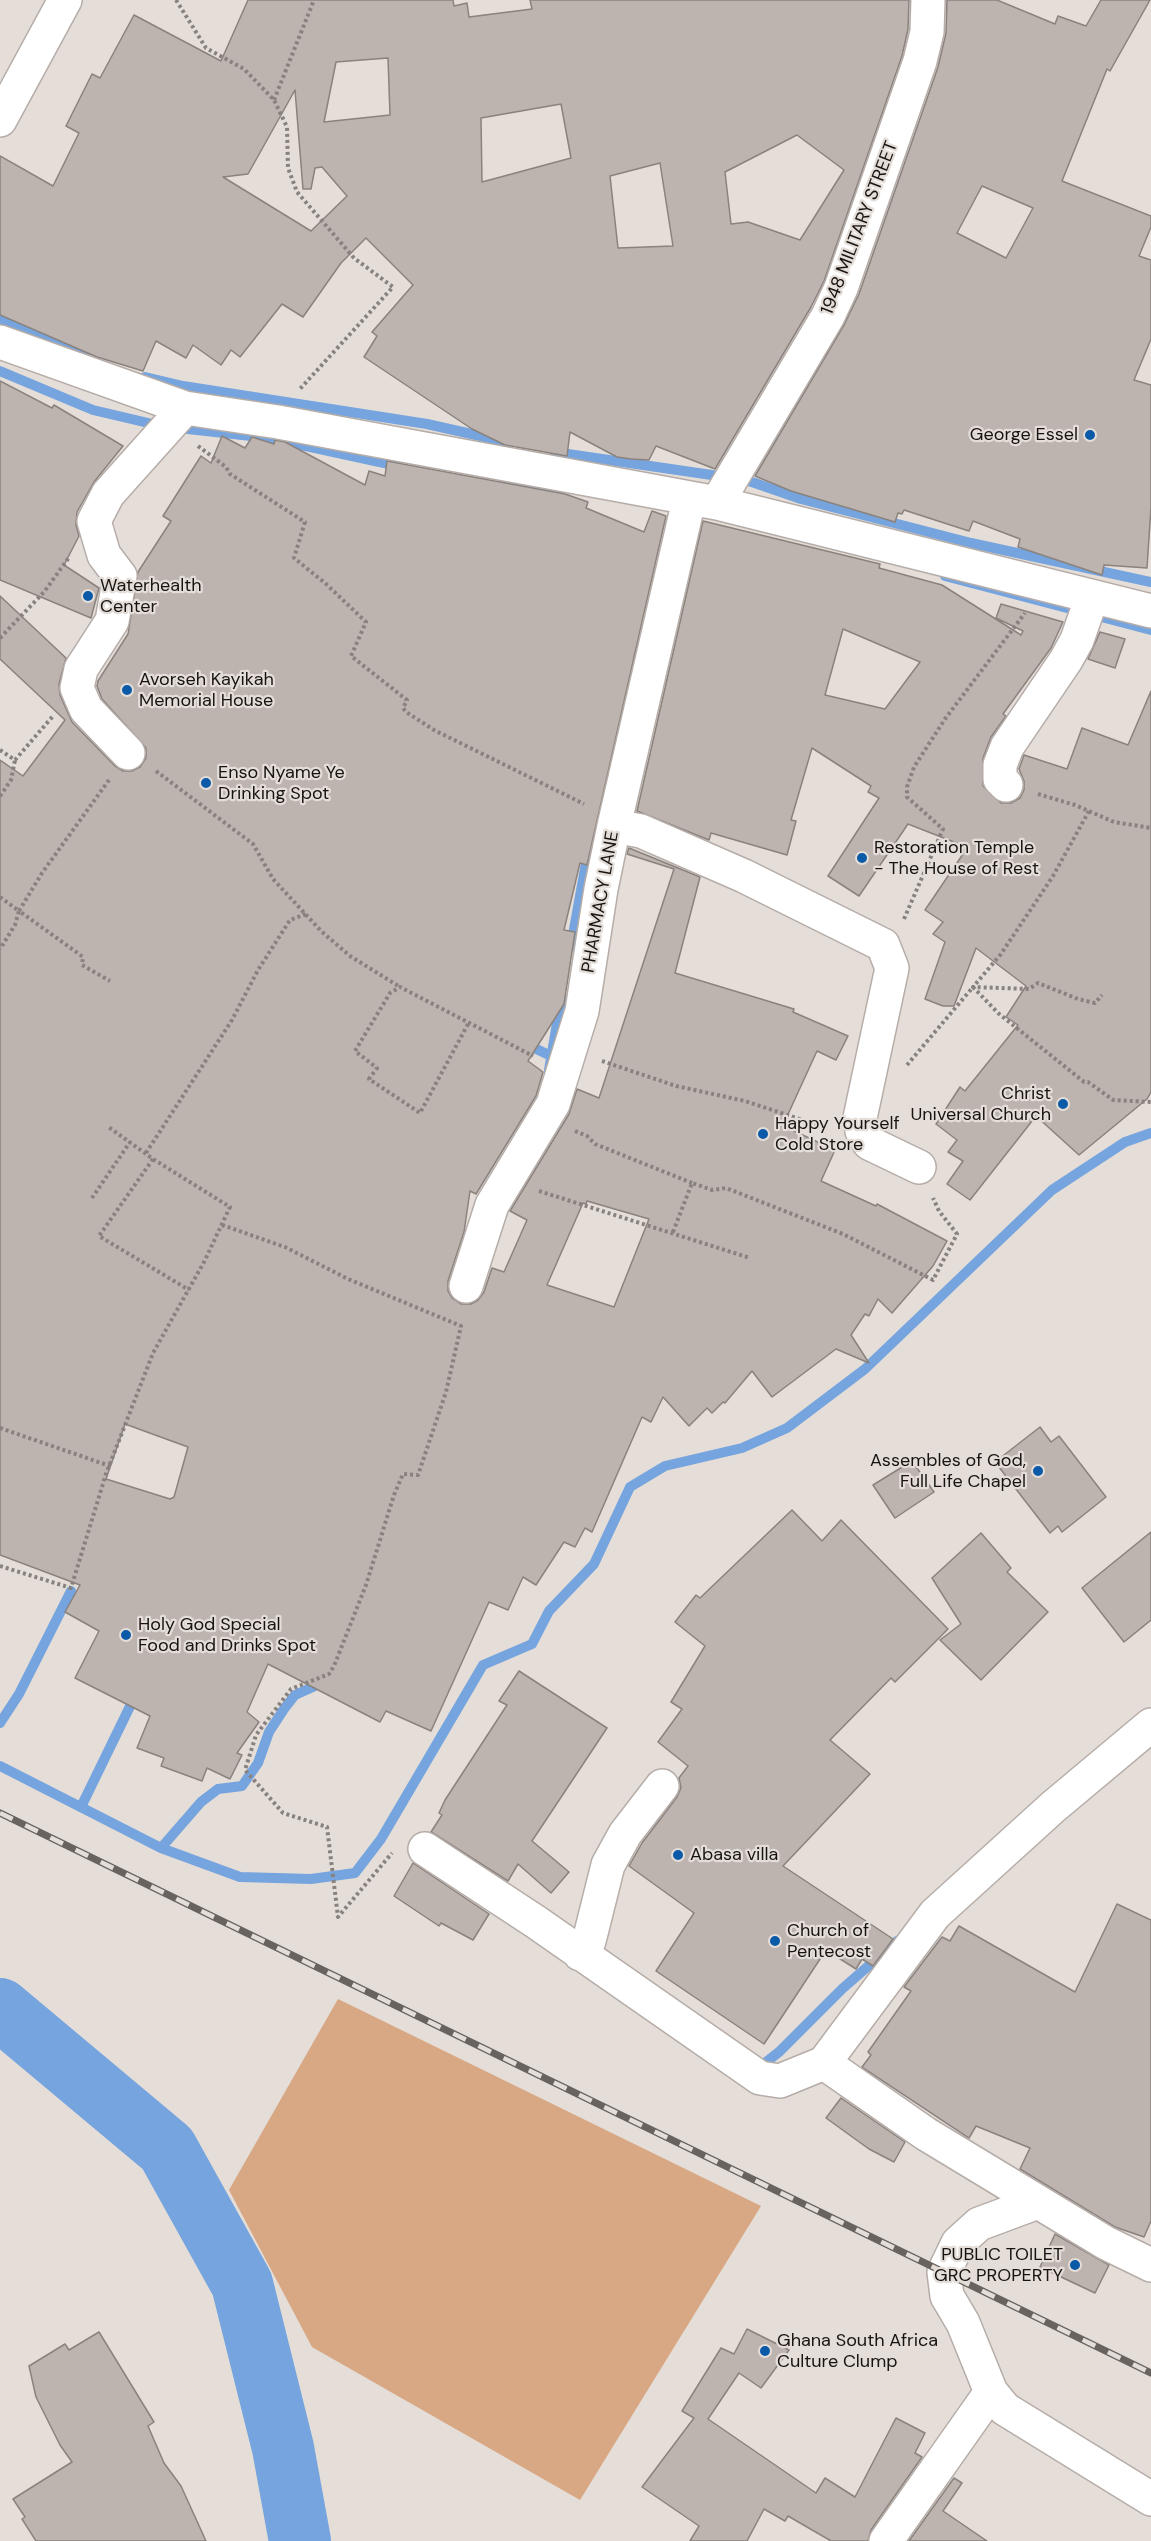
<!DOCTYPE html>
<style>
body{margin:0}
canvas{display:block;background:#e5ddd7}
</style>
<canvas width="1151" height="2541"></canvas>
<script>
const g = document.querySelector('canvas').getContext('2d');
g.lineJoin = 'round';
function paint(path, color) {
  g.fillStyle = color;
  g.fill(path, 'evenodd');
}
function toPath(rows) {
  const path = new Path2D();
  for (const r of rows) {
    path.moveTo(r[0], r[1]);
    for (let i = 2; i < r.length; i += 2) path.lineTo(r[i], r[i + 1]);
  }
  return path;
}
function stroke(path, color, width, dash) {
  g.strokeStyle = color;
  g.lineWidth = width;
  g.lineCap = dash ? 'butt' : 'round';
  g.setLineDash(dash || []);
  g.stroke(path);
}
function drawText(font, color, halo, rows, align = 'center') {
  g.font = font + ' "DM Sans",sans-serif';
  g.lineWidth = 4.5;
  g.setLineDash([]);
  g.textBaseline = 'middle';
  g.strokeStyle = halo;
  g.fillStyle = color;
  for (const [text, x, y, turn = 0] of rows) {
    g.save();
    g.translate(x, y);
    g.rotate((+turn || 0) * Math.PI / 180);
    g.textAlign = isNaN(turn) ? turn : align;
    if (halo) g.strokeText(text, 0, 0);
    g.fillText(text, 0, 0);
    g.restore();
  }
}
paint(toPath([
 [338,1999,761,2206,580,2500,312,2347,229,2190]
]), '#d8a783');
stroke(toPath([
 [0,320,85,356],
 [0,371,93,410,161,426,269,438,398,466],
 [145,377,183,386,427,424,507,442],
 [554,452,746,480,801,499,971,543,1151,582],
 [505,484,561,490],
 [945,576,1151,630],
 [571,946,588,852],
 [524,1043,551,1056],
 [549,1070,561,1000],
 [0,1723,19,1694,71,1591],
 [0,1766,161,1848,240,1877,311,1879,355,1873,381,1839,483,1665,532,1644,549,1611,594,1564,630,1487,665,1466,742,1448,787,1428,865,1369,1052,1190,1125,1142,1151,1133],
 [81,1807,136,1694],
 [161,1848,201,1802,218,1789,242,1786,258,1763,269,1732,284,1709,295,1695,324,1682],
 [756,2070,779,2052,842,1989,897,1941]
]), '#75a4de', 10);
stroke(toPath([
 [0,2009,167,2149,242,2284,283,2448,300,2541]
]), '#75a4de', 62);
const building = toPath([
 [248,0,453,0,454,6,467,3,469,17,532,9,530,0,909,0,908,29,902,56,824,281,811,307,715,469,656,446,649,460,631,459,617,457,570,432,567,456,505,445,472,429,364,357,377,336,372,332,413,285,366,238,341,263,303,317,282,304,240,357,231,350,221,365,193,345,186,358,156,341,143,371,97,357,0,315,0,156,53,186,79,133,66,126,92,74,100,78,134,15,221,61,248,0],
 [388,58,390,115,324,122,336,62,388,58],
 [295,90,303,189,311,189,315,168,322,167,347,196,311,231,223,177,248,174,295,90],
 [561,104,571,158,482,182,481,118,561,104],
 [797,135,844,170,800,240,748,222,731,224,725,172,797,135],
 [660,163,673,246,618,248,610,176,660,163],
 [947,0,997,0,1055,24,1058,16,1086,26,1101,0,1150,0,1110,71,1107,69,1062,181,1151,216,1151,227,1139,256,1151,260,1151,339,1134,380,1151,385,1151,507,1147,568,1104,565,1102,575,1018,547,1020,539,973,521,969,531,904,510,902,514,898,513,895,522,791,491,755,476,844,325,859,294,938,67,946,33,947,0],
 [982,186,1033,208,1006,258,957,233,982,186],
 [0,381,52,408,54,405,123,446,94,482,77,512,76,525,79,536,64,565,99,588,91,618,0,580,0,381],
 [222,436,245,448,252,437,274,444,275,440,285,442,365,485,369,471,385,476,387,461,565,494,588,502,586,508,644,532,652,511,666,516,587,865,580,863,564,930,575,932,564,1004,528,1061,543,1072,536,1096,476,1194,470,1191,464,1232,448,1281,448,1291,452,1298,461,1304,471,1304,478,1300,484,1292,492,1268,504,1272,527,1220,510,1211,569,1114,577,1089,599,1098,674,869,627,854,629,848,700,877,675,973,794,1009,793,1012,848,1036,836,1060,817,1051,784,1123,796,1127,794,1131,835,1150,821,1181,876,1206,877,1204,947,1241,933,1266,892,1313,878,1299,869,1316,865,1314,851,1335,869,1363,836,1349,772,1397,752,1371,725,1403,723,1402,712,1413,707,1408,689,1426,663,1397,651,1422,642,1417,592,1532,585,1528,575,1547,564,1542,536,1585,523,1577,508,1610,489,1602,431,1731,386,1711,380,1722,268,1664,247,1712,259,1722,237,1753,242,1755,230,1779,207,1768,202,1781,161,1766,164,1758,137,1748,150,1716,75,1678,99,1631,65,1612,80,1585,0,1555,0,760,23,776,65,720,0,659,0,596,66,658,59,684,60,695,72,722,115,766,123,771,132,771,140,767,146,758,146,748,102,699,97,686,98,681,128,634,138,572,171,521,163,516,201,456,211,463,222,436],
 [587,1201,649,1219,614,1307,547,1285,583,1203,586,1204,587,1201],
 [125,1424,188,1447,174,1497,170,1499,106,1479,125,1424],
 [703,521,880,564,879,568,942,585,1021,635,1023,631,996,618,1001,604,1063,622,1051,648,1003,714,1006,716,991,737,983,758,983,786,1001,803,1011,803,1020,798,1024,790,1024,781,1019,769,1024,755,1067,769,1082,728,1128,745,1151,691,1151,1092,1147,1099,1079,1155,1036,1116,970,1200,947,1184,963,1161,948,1152,957,1140,936,1124,960,1087,965,1091,1018,1025,1006,1017,1026,986,976,948,954,1006,943,1006,925,999,945,942,933,934,943,922,925,910,965,851,958,848,959,844,908,824,859,896,828,876,879,798,868,792,871,786,812,748,791,820,796,821,787,855,711,833,709,840,637,811,703,521],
 [843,629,920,662,885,709,825,695,843,629],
 [1100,632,1125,639,1115,668,1088,659,1100,632],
 [1040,1427,1051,1442,1059,1436,1106,1497,1062,1532,1058,1526,1050,1533,995,1462,1040,1427],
 [912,1461,934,1492,895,1518,873,1485,912,1461],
 [792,1510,822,1541,841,1520,948,1629,895,1682,891,1678,830,1740,870,1774,783,1866,893,1939,873,1966,862,1959,856,1969,826,1950,764,2044,656,1971,694,1913,629,1866,642,1843,677,1797,681,1788,679,1778,688,1766,658,1742,682,1709,671,1702,705,1646,675,1622,696,1595,700,1598,792,1510],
 [1151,1532,1151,1620,1124,1642,1082,1588,1151,1532],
 [981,1533,1011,1568,1007,1572,1048,1612,981,1680,940,1640,961,1624,932,1578,981,1533],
 [519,1671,607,1728,532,1841,569,1872,551,1893,518,1864,508,1881,431,1832,442,1815,439,1813,445,1800,507,1705,499,1701,519,1671],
 [413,1863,489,1914,473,1940,441,1923,439,1926,394,1896,413,1863],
 [1117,1904,1151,1920,1151,2221,1144,2237,1115,2227,1020,2169,1030,2148,976,2126,969,2138,862,2067,871,2055,868,2052,911,1991,904,1987,942,1937,950,1941,959,1926,1075,1992,1117,1904],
 [841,2098,905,2142,894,2162,869,2149,826,2118,841,2098],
 [1055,2234,1109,2265,1095,2293,1040,2267,1055,2234],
 [747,2329,789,2350,761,2388,739,2373,708,2419,816,2493,825,2478,855,2497,896,2418,925,2433,915,2453,922,2457,871,2530,868,2541,831,2541,788,2516,785,2521,764,2509,747,2541,690,2541,699,2526,642,2487,694,2418,682,2411,721,2348,734,2354,747,2329],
 [99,2332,154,2422,148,2426,164,2463,181,2486,206,2541,36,2541,22,2519,25,2517,13,2499,72,2462,60,2445,36,2397,29,2366,65,2344,69,2350,99,2332],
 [954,2478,962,2483,943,2511,987,2541,909,2541,954,2478]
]);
paint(building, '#bdb4af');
stroke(building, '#8a827d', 1.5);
const minor = toPath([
 [0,120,65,0],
 [0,342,185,408,278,422,717,503,1151,611],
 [717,503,828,316,841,288,920,61,927,32,928,0],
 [128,753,86,709,77,688,81,669,112,621,120,576,104,555,94,521,108,494,185,408],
 [1006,785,1000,779,1000,765,1007,747,1066,660,1077,640,1092,597],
 [614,826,641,831,744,876,883,945,892,968,860,1118,862,1131,869,1143,919,1167],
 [466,1286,492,1205,553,1104,582,1011,601,889,614,826,689,500],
 [425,1849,536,1922,760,2078,780,2081,824,2063,935,1914,1053,1807,1151,1725],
 [580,1954,589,1941,608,1865,625,1834,662,1786],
 [824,2063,926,2134,1106,2243,1151,2265],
 [1038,2202,979,2224,958,2243,944,2272,947,2296,963,2323,991,2392,1005,2409,1151,2499],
 [886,2541,991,2392]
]);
stroke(minor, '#b6ada8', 36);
stroke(toPath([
 [176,0,206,48,244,69,274,100,287,127,288,168,297,192,354,258,393,287,299,390],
 [274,100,314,0],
 [198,446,226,467,230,474,305,522,294,558,325,583,366,622,351,656,407,700,403,708,406,712,434,730,584,804],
 [0,638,44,592,70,556],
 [0,750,15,760,53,716],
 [156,771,253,844,273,879,321,931,350,956,400,987],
 [109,780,42,873,19,911,83,957,82,965,110,981],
 [1038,794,1075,805,1114,822,1151,828],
 [0,796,11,780,15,760],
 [1089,811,1053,876,1001,954,973,987,1029,989,1038,983,1078,999,1095,1003,1102,995],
 [0,897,19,911,15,925,0,949],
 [904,919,943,829,907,797,907,787,914,767,945,719,1025,613],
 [468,1024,420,1113,369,1079,377,1068,355,1051,390,993,400,987,533,1056],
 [602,1061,676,1086,745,1101,827,1128],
 [907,1065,973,987,998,1013,1084,1082,1088,1082,1113,1100,1151,1102],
 [575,1131,587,1136,595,1144,692,1183],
 [146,1153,232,1020,258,970,290,920,306,914],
 [153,1159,99,1236,189,1290],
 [539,1191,750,1258],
 [92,1198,130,1142],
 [222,1225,285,1247,348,1279,461,1326,446,1392,418,1475,403,1474,394,1495,366,1585,334,1666,329,1674,291,1689,256,1735,245,1770,283,1813,327,1827,338,1917,392,1853],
 [673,1232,692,1183,712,1190,726,1188,843,1234,933,1280,957,1234,939,1211,933,1198],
 [0,1428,110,1466],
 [0,1566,71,1588,106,1474,153,1353,204,1262,230,1207,153,1159,107,1126]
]), '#88827e', 4, [3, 3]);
stroke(minor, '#fff', 33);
const rail = toPath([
 [0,1813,1151,2373]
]);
stroke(rail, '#68635f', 7);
stroke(rail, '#e5ddd7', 4.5, [14]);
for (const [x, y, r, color] of [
 [1090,435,6,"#0a5aa8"],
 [88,596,6,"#0a5aa8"],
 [127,690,6,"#0a5aa8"],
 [206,783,6,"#0a5aa8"],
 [862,858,6,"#0a5aa8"],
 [1063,1104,6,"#0a5aa8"],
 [763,1134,6,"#0a5aa8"],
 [1038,1471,6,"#0a5aa8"],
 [126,1635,6,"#0a5aa8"],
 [678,1855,6,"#0a5aa8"],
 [775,1941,6,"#0a5aa8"],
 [1075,2265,6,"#0a5aa8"],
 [765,2351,6,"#0a5aa8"]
]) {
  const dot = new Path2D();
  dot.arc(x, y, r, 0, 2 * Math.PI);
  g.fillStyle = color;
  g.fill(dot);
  stroke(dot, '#e5ddd7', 2);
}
drawText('18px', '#161311', '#e5ddd7', [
 ["1948 MILITARY STREET",860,228,-69],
 ["PHARMACY LANE",601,902,-80]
]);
drawText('18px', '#161311', '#e5ddd7', [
 ["George Essel",1078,435,"right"],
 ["Waterhealth",100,586],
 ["Center",100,607],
 ["Avorseh Kayikah",139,680],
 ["Memorial House",139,701],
 ["Enso Nyame Ye",218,773],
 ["Drinking Spot",218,794],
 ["Restoration Temple",874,848],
 ["- The House of Rest",874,869],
 ["Christ",1051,1094,"right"],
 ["Universal Church",1051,1115,"right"],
 ["Happy Yourself",775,1124],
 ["Cold Store",775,1145],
 ["Assembles of God,",1026,1461,"right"],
 ["Full Life Chapel",1026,1482,"right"],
 ["Holy God Special",138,1625],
 ["Food and Drinks Spot",138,1646],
 ["Abasa villa",690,1855],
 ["Church of",787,1931],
 ["Pentecost",787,1952],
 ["PUBLIC TOILET",1063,2255,"right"],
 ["GRC PROPERTY",1063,2276,"right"],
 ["Ghana South Africa",777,2341],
 ["Culture Clump",777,2362]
], 'left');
</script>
